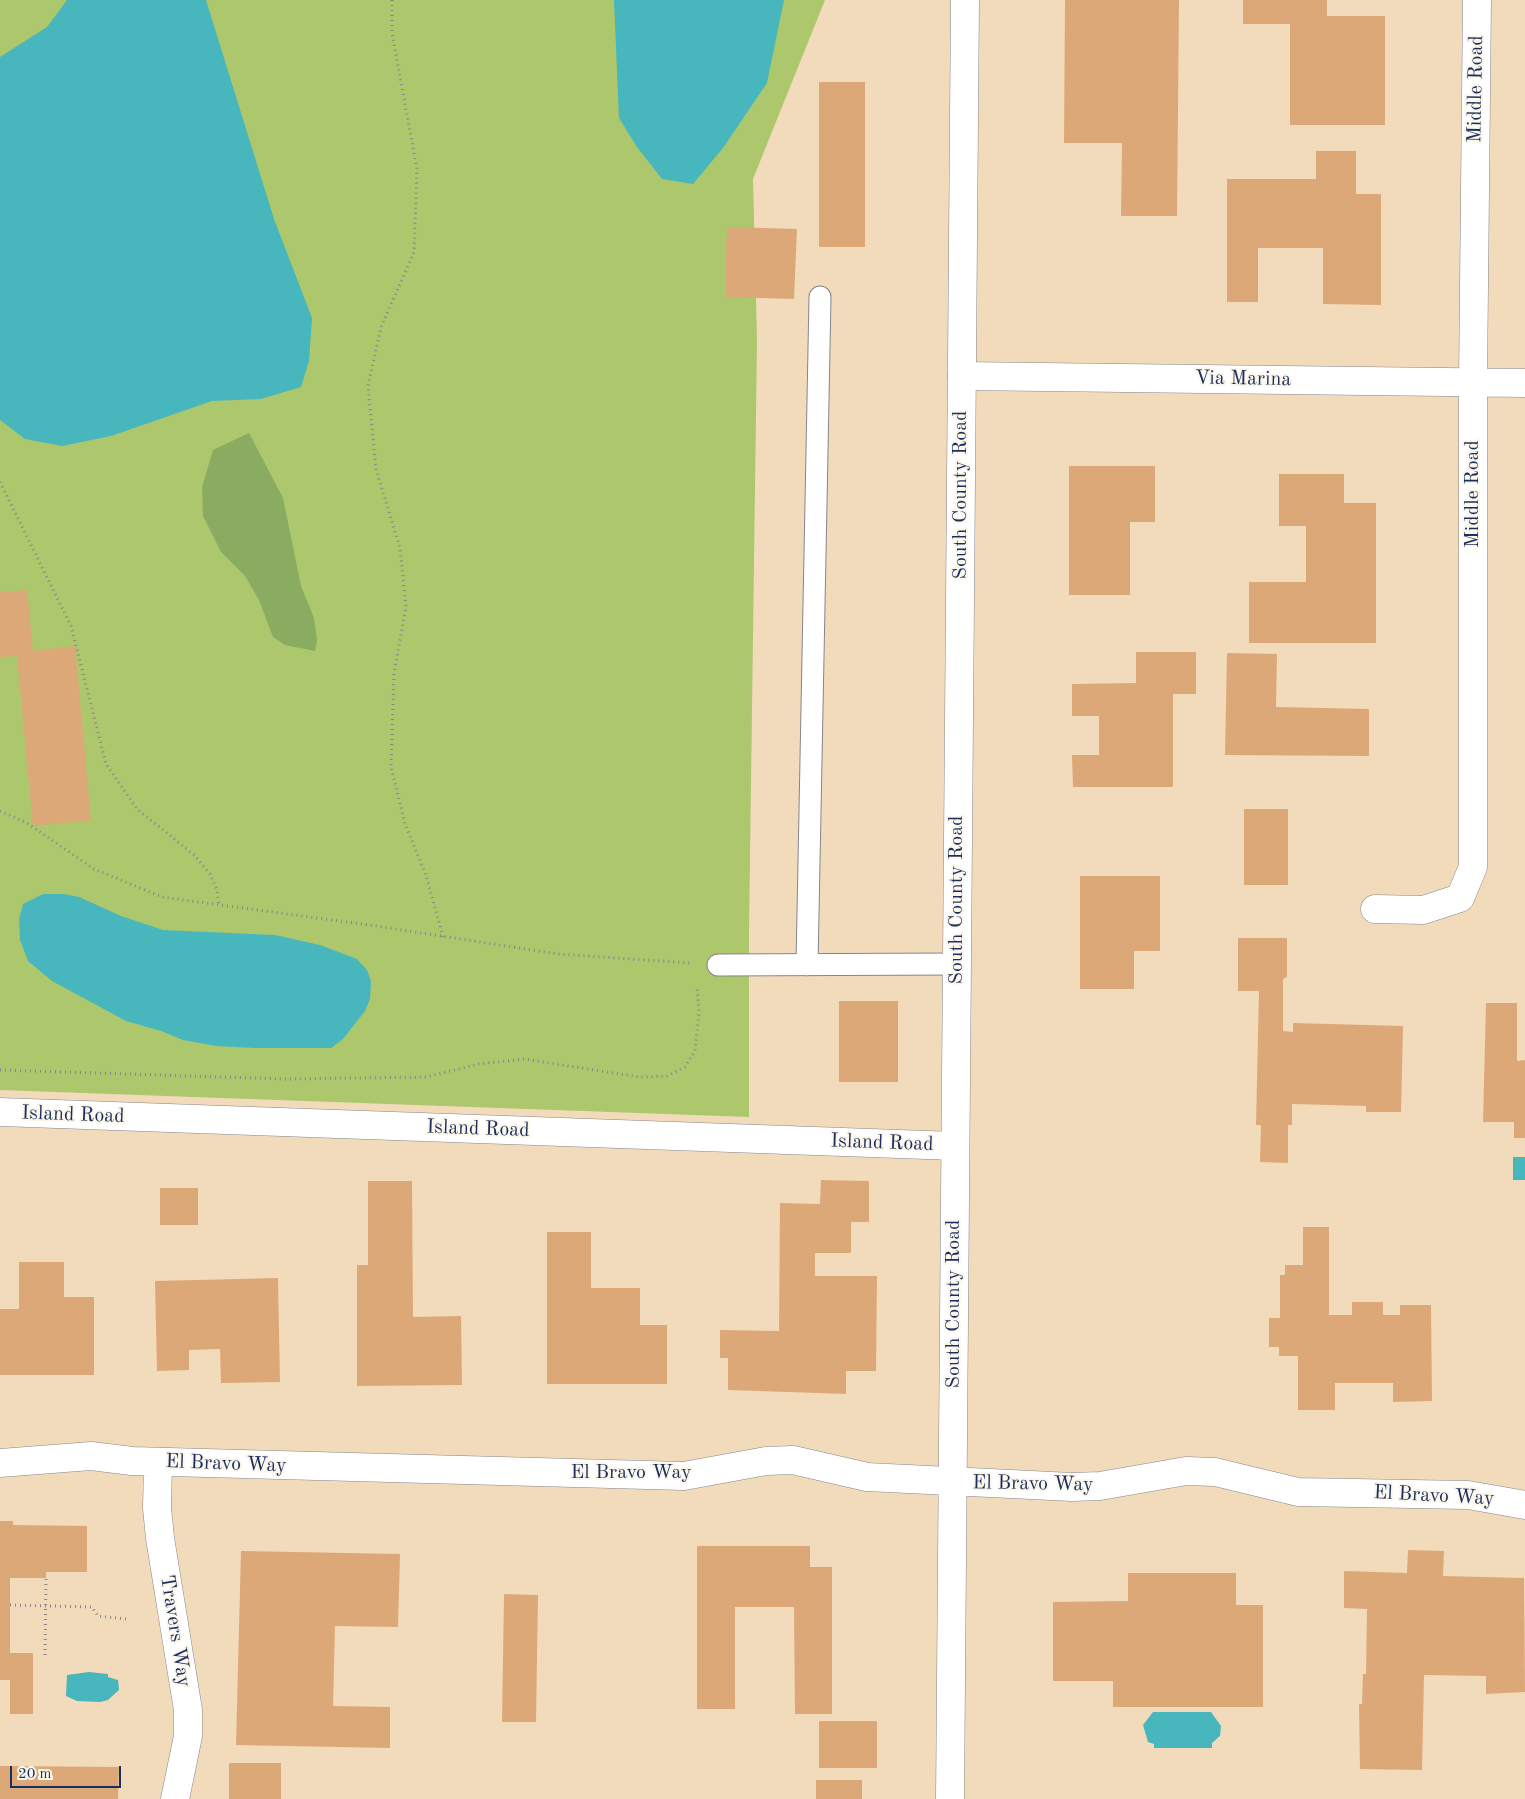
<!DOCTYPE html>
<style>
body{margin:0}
#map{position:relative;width:1525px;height:1799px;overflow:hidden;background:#f2dbbb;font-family:"Old Standard TT",serif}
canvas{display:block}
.scale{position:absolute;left:10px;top:1766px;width:111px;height:22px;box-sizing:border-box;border:2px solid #1b2f5e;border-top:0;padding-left:6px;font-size:15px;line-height:18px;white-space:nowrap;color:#1b2f5e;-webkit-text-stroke:4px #fbf7ec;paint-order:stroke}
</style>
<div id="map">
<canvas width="1525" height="1799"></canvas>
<div class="scale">20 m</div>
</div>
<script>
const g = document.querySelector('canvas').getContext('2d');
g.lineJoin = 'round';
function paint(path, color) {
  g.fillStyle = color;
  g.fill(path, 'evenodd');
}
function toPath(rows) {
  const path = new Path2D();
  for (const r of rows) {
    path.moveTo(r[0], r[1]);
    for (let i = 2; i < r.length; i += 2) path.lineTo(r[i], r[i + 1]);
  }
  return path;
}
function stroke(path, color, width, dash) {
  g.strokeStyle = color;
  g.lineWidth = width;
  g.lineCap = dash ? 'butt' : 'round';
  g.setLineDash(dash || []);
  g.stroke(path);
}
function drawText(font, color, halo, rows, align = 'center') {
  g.font = font + ' "Old Standard TT",serif';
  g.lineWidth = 4;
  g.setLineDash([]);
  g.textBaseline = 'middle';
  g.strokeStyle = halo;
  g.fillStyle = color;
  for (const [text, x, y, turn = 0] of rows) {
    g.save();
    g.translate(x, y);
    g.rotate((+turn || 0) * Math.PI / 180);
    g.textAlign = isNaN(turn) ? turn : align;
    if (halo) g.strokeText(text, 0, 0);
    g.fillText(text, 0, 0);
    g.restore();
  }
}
paint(toPath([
 [0,0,825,0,753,179,757,340,749,931,749,1117,0,1090]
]), '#adc76c');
paint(toPath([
 [249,433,283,498,301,586,314,618,317,640,315,651,285,645,273,637,259,600,245,576,221,552,203,516,202,487,213,450]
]), '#8aac60');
paint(toPath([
 [67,0,206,0,274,219,312,318,309,361,301,387,261,399,212,401,111,436,62,446,25,439,0,420,0,57,47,27],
 [614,0,784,0,767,83,723,148,693,184,662,179,637,147,619,118],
 [43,894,64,894,79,897,121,916,163,930,275,935,320,945,357,959,367,970,371,981,370,999,365,1011,343,1039,331,1048,255,1048,216,1046,183,1040,161,1031,126,1021,52,981,28,961,20,940,19,919,23,904],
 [1513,1157,1525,1157,1525,1180,1513,1180],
 [89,1672,108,1674,108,1677,118,1680,119,1690,108,1700,100,1702,77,1701,66,1696,67,1675],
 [1153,1712,1211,1712,1221,1726,1220,1736,1212,1743,1212,1748,1154,1748,1154,1744,1148,1742,1143,1725]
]), '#47b7bd');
paint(toPath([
 [1065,0,1179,0,1177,216,1121,216,1122,143,1064,143],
 [1243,0,1327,0,1327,16,1385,16,1385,125,1290,125,1290,24,1243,24],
 [819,82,865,82,865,247,819,247],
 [1316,151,1356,151,1356,194,1381,194,1381,305,1323,304,1323,248,1258,248,1258,302,1227,302,1227,179,1316,179],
 [727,227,797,229,794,299,725,297],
 [1069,466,1155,466,1155,522,1130,522,1130,595,1069,595],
 [1279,474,1344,474,1344,503,1376,503,1376,643,1249,643,1249,582,1306,582,1306,526,1279,526],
 [27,590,33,651,75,646,91,820,33,826,17,656,0,657,0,592],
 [1136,652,1196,652,1196,694,1173,694,1173,787,1073,787,1072,755,1099,755,1099,716,1072,716,1072,684,1136,683],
 [1227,653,1277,654,1276,707,1369,709,1369,756,1225,755],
 [1244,809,1288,809,1288,885,1244,885],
 [1080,876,1160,876,1160,951,1134,951,1134,989,1080,989],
 [1238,938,1287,938,1287,977,1283,979,1283,1031,1293,1032,1293,1023,1403,1026,1401,1112,1366,1112,1366,1106,1292,1104,1292,1125,1288,1125,1288,1163,1260,1162,1261,1125,1256,1125,1259,991,1238,991],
 [839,1001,898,1001,898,1082,839,1082],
 [1486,1003,1517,1003,1517,1061,1525,1060,1525,1138,1514,1138,1514,1122,1483,1122],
 [821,1180,869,1181,869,1222,851,1222,851,1253,815,1253,815,1276,877,1276,876,1371,846,1371,846,1394,728,1390,728,1358,720,1358,720,1330,779,1331,780,1203,820,1204],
 [368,1181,412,1181,413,1317,461,1316,462,1385,357,1386,357,1265,368,1265],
 [160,1188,198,1188,198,1225,160,1225],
 [1303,1227,1329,1227,1329,1315,1352,1315,1352,1302,1383,1302,1383,1315,1400,1315,1400,1305,1431,1305,1432,1401,1393,1402,1393,1383,1335,1383,1335,1410,1298,1410,1298,1356,1279,1356,1279,1347,1269,1347,1269,1318,1280,1318,1280,1275,1285,1275,1285,1265,1303,1265],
 [547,1232,591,1232,591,1288,640,1288,640,1325,667,1325,667,1384,547,1384],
 [19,1262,64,1262,64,1297,94,1297,94,1375,0,1375,0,1309,19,1309],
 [278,1278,280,1382,221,1383,220,1349,189,1350,189,1370,157,1371,155,1281],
 [0,1521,13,1521,13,1525,87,1526,87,1572,46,1572,46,1578,10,1578,10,1653,33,1653,33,1714,10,1714,10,1680,0,1680],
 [697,1546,810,1546,810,1567,832,1567,832,1714,795,1714,794,1607,735,1607,735,1709,697,1709],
 [1408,1550,1444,1551,1443,1576,1524,1578,1525,1692,1486,1694,1486,1676,1424,1675,1422,1770,1360,1769,1359,1704,1362,1704,1363,1674,1366,1674,1367,1609,1344,1608,1344,1571,1407,1573],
 [241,1551,400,1554,398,1627,335,1626,333,1706,390,1707,390,1748,236,1745],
 [1128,1573,1236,1573,1236,1605,1263,1605,1263,1707,1113,1707,1113,1681,1053,1681,1053,1602,1128,1601],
 [504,1594,538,1595,536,1722,502,1722],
 [819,1721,877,1721,877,1768,819,1768],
 [229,1763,281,1763,281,1799,229,1799],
 [0,1766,119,1767,118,1799,0,1799],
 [816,1780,862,1780,862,1799,816,1799]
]), '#dda877');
const lane = toPath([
 [718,965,957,964],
 [807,965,820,297]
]);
const street = toPath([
 [962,376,1525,383],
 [1375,909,1423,910,1460,898,1473,867,1473,381,1477,0],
 [0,1112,955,1146],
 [158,1462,157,1508,160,1538,188,1710,188,1736,175,1799],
 [0,1463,91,1456,132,1461,684,1476,766,1461,793,1460,867,1477,1072,1487,1100,1486,1186,1471,1215,1472,1298,1492,1468,1495,1525,1505]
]);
const secondary = toPath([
 [950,1799,965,0]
]);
stroke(lane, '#86858c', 23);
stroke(street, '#86858c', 29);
stroke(secondary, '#86858c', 29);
stroke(toPath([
 [392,0,392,33,417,169,414,252,381,327,368,386,376,469,400,548,406,607,394,673,391,767,405,824,426,875,443,937],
 [0,482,71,626,106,764,137,809,194,855,210,874,217,890,219,905],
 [0,811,27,823,94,869,162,897,376,926,558,954,690,963],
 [0,1070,286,1079,426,1077,479,1064,524,1059,639,1077,667,1076,685,1067,695,1051,699,1013,697,986],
 [10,1605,92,1607,98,1616,126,1619],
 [45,1655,46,1578]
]), '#86858c', 3, [1, 4]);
stroke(lane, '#fff', 21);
stroke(street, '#fff', 28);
stroke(secondary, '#fff', 28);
drawText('20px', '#1b2f5e', '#fbf7ec', [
 ["Middle Road",1476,89,-89],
 ["Via Marina",1243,379,1],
 ["Middle Road",1473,494,-90],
 ["South County Road",961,495,-90],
 ["South County Road",957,900,-90],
 ["Island Road",73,1115,2],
 ["Island Road",478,1129,2],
 ["Island Road",882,1143,2],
 ["South County Road",954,1304,-90],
 ["El Bravo Way",226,1464,2],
 ["El Bravo Way",631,1473],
 ["El Bravo Way",1033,1484,1],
 ["El Bravo Way",1434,1496,3],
 ["Travers Way",175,1631,81]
]);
</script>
